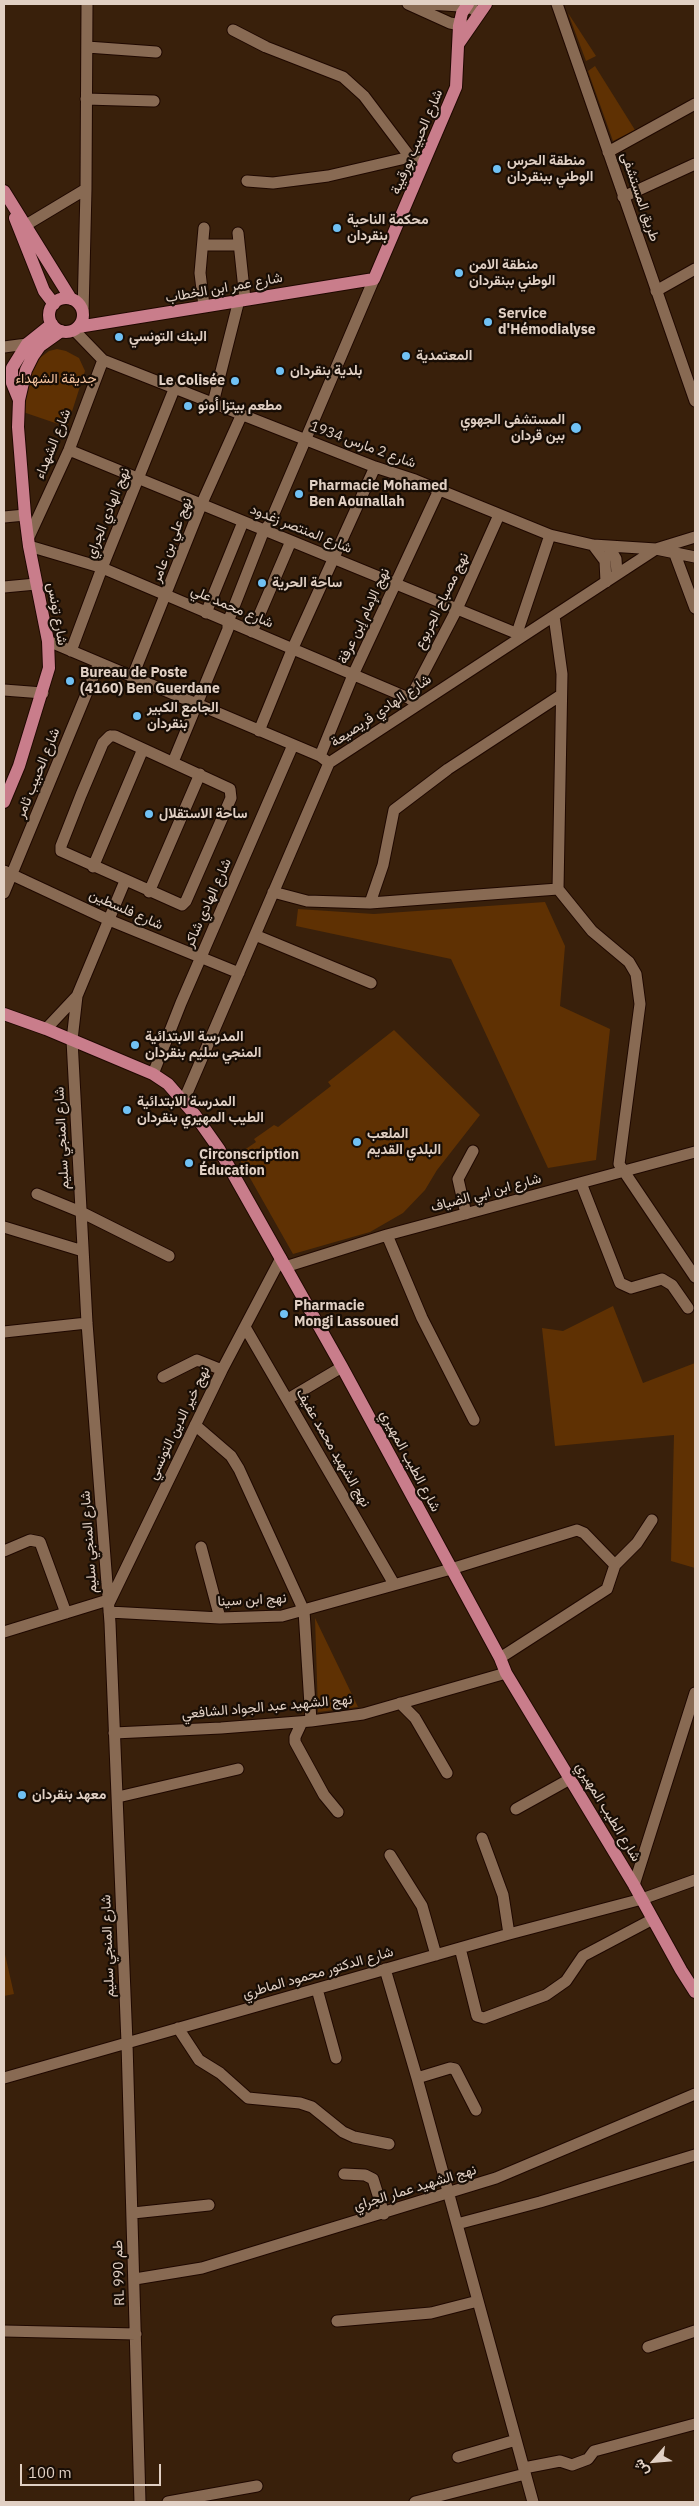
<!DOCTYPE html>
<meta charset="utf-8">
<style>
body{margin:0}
#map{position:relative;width:699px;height:2506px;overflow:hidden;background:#39200b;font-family:"IBM Plex Sans",Vazirmatn,sans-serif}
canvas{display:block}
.frame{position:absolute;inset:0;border:5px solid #e1d0c4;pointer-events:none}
.north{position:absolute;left:629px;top:2436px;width:50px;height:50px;-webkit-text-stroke:4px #180d05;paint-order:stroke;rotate:243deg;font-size:14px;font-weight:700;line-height:20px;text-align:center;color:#e1d0c4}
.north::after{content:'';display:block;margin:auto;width:18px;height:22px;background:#e1d0c4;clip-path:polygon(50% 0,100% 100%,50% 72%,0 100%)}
.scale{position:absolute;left:20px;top:2464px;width:141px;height:22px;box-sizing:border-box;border:2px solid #e1d0c4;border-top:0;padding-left:6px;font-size:15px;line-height:18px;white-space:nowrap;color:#e1d0c4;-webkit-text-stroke:4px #180d05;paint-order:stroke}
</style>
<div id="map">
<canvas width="699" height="2506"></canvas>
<div class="frame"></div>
<div class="north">ش</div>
<div class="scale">100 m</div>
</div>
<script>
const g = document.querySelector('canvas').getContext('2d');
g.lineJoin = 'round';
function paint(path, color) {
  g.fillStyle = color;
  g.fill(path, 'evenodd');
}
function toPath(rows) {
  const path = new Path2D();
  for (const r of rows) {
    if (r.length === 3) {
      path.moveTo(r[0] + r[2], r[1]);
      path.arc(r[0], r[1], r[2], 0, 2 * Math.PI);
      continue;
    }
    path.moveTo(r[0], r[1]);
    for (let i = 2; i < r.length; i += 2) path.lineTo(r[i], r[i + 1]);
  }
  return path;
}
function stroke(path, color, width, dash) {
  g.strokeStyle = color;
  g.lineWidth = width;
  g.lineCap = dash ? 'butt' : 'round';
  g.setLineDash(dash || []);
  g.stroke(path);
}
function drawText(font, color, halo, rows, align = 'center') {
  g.font = font + ' "IBM Plex Sans",Vazirmatn,sans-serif';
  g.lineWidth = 4.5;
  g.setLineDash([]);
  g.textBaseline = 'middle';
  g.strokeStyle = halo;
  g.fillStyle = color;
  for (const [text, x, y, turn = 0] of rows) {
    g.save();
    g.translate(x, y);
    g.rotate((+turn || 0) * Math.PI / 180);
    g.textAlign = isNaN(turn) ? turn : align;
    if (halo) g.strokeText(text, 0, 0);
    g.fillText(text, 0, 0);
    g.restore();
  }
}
paint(toPath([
 [568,13,596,56,586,61],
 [595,66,635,130,613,141,588,71],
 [57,349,66,351,79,358,85,371,67,427,23,412,33,363,49,351],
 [545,902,565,946,560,1006,610,1029,596,1160,548,1168,451,959,296,926,298,909,374,914],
 [394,1030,480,1115,437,1170,425,1190,403,1213,370,1232,293,1254,237,1155,256,1142,254,1139,274,1125,278,1127,331,1086,328,1082],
 [613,1306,643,1383,695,1363,695,1568,671,1561,674,1435,555,1446,542,1328,563,1331],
 [315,1618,358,1707,318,1712],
 [4,1950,14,1994,4,1996]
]), '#5f3103');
const minor = toPath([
 [408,4,450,23,467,26],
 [428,4,460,6,473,9,479,14],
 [557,4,695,401],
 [233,30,266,47,343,77,364,96,410,157,425,160],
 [87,47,156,52],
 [86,99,154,101],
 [608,152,695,104],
 [247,181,273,183,328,176,410,157],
 [623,197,695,164],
 [26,225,86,189],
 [238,233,245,299],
 [203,245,239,245],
 [656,291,695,269],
 [204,306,200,273,204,228],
 [83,314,86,189,87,4],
 [74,330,103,360,375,467,415,480,550,535,593,545,656,549,695,557],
 [4,347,27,344],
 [213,403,239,300],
 [69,450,523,636],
 [4,517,25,515],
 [28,539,69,450,103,360],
 [593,545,605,561,606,582],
 [29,546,100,567,420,703],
 [608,546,616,559,617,574],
 [673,549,695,608],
 [4,587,36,584],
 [206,613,243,522],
 [554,616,562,674,558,889,592,931,629,962,636,974,640,1004,619,1164,695,1277],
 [252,632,291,541],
 [517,633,550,535],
 [48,641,320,756,329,763],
 [71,651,102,568,175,387],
 [132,678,202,503,242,414],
 [4,690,43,693],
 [410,699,457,609,499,515],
 [259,731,292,650,375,467],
 [110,736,115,736,230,789,231,798,186,901,182,905,61,851,61,846,81,795,103,743,110,736],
 [320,756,353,675,439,490],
 [173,762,228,629,228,622,264,530,269,525,374,279],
 [93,867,143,749],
 [4,871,109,920,239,973],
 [125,881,77,996,72,1040,87,1323,110,1623,127,2043,140,2502],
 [149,892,200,774],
 [273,892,307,901,370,903,558,889],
 [4,893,99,663],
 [370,903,383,865,394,810,448,769,561,695],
 [255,935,371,983],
 [46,1029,77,996],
 [153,1074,181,1003,293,745],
 [184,1100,329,763,656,549,695,537],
 [581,1183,620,1283,631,1288,662,1279,672,1285,688,1308],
 [37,1194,81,1212,169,1256],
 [466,1214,458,1179,473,1151],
 [4,1227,83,1251],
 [387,1235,422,1318,474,1420],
 [285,1267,387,1235,695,1152],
 [245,1327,394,1584],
 [4,1332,87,1323],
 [163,1377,197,1360,222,1370],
 [288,1399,342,1367],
 [195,1425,231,1456,239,1469,304,1611,311,1721],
 [201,1547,220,1618],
 [4,1551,30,1540,40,1542,66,1613],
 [109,1603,222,1370,281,1258],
 [109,1612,220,1618,282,1616,451,1569,577,1530,584,1533,615,1565],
 [4,1632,108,1600],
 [500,1658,607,1589,615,1565,637,1543,652,1520],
 [400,1703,415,1718,447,1773],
 [302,1722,295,1737,295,1742,324,1795,338,1812],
 [114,1733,221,1728,311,1721,363,1714,506,1673],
 [118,1797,238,1769],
 [516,1809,570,1779],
 [482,1838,503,1895,509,1934],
 [390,1855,422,1906,436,1955],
 [634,1885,695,1693],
 [460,1948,477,2016,484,2018,546,1995,566,1981,583,1956,653,1919],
 [385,1969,417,2078,533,2502],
 [317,1989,336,2058],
 [178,2028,199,2060,220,2073,248,2098,300,2103,312,2107,343,2132,354,2137,389,2144],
 [4,2078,509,1934,642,1899,695,1880],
 [417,2078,450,2068,455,2069,476,2110],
 [344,2174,365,2175,373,2179,384,2214],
 [133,2213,209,2205],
 [457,2224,540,2202,695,2155],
 [135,2279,202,2268,496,2178,695,2094],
 [337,2321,431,2313,478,2301],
 [4,2331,136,2334],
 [648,2347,695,2331],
 [458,2457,516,2440],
 [524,2468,560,2461,572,2465,588,2459,594,2451,695,2424],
 [168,2502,257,2486],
 [415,2502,525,2474]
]);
const major = toPath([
 [459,43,486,4],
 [4,191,71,299],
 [15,218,44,291,54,304],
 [66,315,17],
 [78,327,374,279,456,87,459,26,462,13,468,4],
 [19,400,12,383,12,368,27,344,52,324],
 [4,802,19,766,49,668,48,641,29,546,25,515,18,427,19,400,26,370,33,356,40,346,61,331],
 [4,1014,46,1029,153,1074,168,1084,195,1115,219,1149,342,1367,500,1658,506,1673,634,1885,681,1970,695,1992]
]);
stroke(minor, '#1f0800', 13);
stroke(major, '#1f0800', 14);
stroke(minor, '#886a53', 11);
stroke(major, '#c97d8b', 12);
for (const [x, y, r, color] of [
 [497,169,5,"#70c1f4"],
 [337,228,5,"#70c1f4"],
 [459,273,5,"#70c1f4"],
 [488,322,5,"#70c1f4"],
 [119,337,5,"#70c1f4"],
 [406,356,5,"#70c1f4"],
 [280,371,5,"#70c1f4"],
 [235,381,5,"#70c1f4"],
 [188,406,5,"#70c1f4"],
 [576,428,6,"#70c1f4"],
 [299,494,5,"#70c1f4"],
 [262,583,5,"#70c1f4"],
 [70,681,5,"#70c1f4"],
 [137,716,5,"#70c1f4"],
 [149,814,5,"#70c1f4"],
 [135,1045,5,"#70c1f4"],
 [127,1110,5,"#70c1f4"],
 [357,1142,5,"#70c1f4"],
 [189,1163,5,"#70c1f4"],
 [284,1314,5,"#70c1f4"],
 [22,1795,5,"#70c1f4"]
]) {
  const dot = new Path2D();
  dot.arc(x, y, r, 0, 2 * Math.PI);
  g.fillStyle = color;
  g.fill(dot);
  stroke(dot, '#180d05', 2);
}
drawText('14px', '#e1d0c4', '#180d05', [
 ["شارع الحبيب بورقيبة",417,142,-67],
 ["طريق المستشفى",640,197,71],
 ["شارع عمر ابن الخطاب",224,288,-10],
 ["شارع الشهداء",53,444,-68],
 ["شارع 2 مارس 1934",363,445,20],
 ["نهج الهادي الجراي",108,513,-68],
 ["شارع المنتصر زغدود",301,529,22],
 ["نهج علي بن عامر",172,540,-69],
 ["نهج مصباح الجربوع",442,601,-64],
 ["شارع محمد علي",232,607,23],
 ["شارع تونس",57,614,80],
 ["نهج الإمام إبن عرفة",364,616,-65],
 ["شارع الهادي قريصيعة",381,711,-34],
 ["شارع الحبيب ثامر",38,773,-68],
 ["شارع الهادي شاكر",208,903,-66],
 ["شارع فلسطين",126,910,24],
 ["شارع المنجي سليم",62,1138,-93],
 ["شارع ابن ابي الضياف",486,1193,-15],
 ["نهج خير الدين التونسي",179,1423,-64],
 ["نهج الشهيد محمد عفيف",333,1448,60],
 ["شارع الطيب المهيري",410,1461,62],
 ["شارع المنجي سليم",89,1542,-94],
 ["نهج ابن سينا",252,1600,-3],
 ["نهج الشهيد عبد الجواد الشافعي",267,1707,-5],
 ["شارع الطيب المهيري",608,1812,59],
 ["شارع المنجي سليم",108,1946,-92],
 ["شارع الدكتور محمود الماطري",318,1973,-16],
 ["نهج الشهيد عمار الجراي",415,2188,-17],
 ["RL طم 990",119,2273,-92]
]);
drawText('bold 14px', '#e1d0c4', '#180d05', [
 ["منطقة الحرس",507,161],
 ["الوطني ببنقردان",507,177],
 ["محكمة الناحية",347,220],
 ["بنقردان",347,236],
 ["منطقة الامن",469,265],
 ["الوطني ببنقردان",469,281],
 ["Service",498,314],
 ["d'Hémodialyse",498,330],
 ["البنك التونسي",129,337],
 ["المعتمدية",416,356],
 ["بلدية بنقردان",290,371],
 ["Le Colisée",225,381,"right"],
 ["مطعم بيتزا أونو",198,406],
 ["المستشفى الجهوي",565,420,"right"],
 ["ببن قردان",565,436,"right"],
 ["Pharmacie Mohamed",309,486],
 ["Ben Aounallah",309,502],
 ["ساحة الحرية",272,583],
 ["Bureau de Poste",80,673],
 ["(4160) Ben Guerdane",80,689],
 ["الجامع الكبير",147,708],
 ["بنقردان",147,724],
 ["ساحة الاستقلال",159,814],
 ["المدرسة الابتدائية",145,1037],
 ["المنجي سليم بنقردان",145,1053],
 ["المدرسة الابتدائية",137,1102],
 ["الطيب المهيري بنقردان",137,1118],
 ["الملعب",367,1134],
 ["البلدي القديم",367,1150],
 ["Circonscription",199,1155],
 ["Éducation",199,1171],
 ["Pharmacie",294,1306],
 ["Mongi Lassoued",294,1322],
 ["معهد بنقردان",32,1795]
], 'left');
drawText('14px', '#f4c39f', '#180d05', [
 ["جديقة الشهداء",56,379]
]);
</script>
